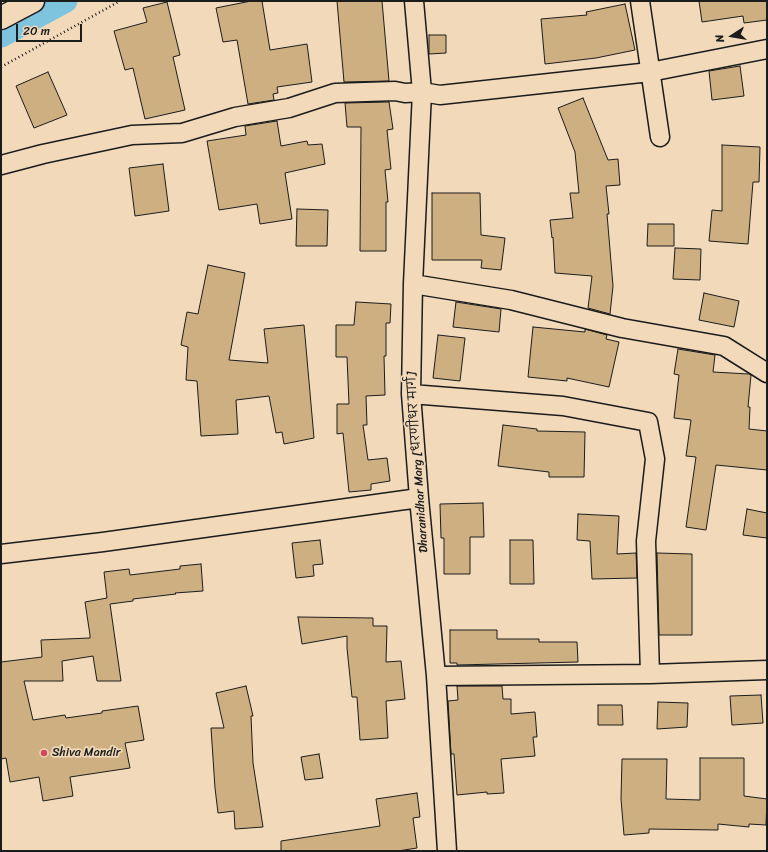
<!DOCTYPE html>
<meta charset="utf-8">
<style>
body{margin:0}
#map{position:relative;width:768px;height:852px;overflow:hidden;background:#f1d9b9;font-family:Sriracha,sans-serif}
canvas{display:block}
.frame{position:absolute;inset:0;border:2px solid #1c1c1c;pointer-events:none}
.north{position:absolute;left:712px;top:16px;width:40px;height:40px;-webkit-text-stroke:3px #f1d9b9;paint-order:stroke;rotate:258deg;font-size:11px;font-weight:700;line-height:16px;text-align:center;color:#1c1c1c}
.north::after{content:'';display:block;margin:auto;width:14px;height:18px;background:#1c1c1c;clip-path:polygon(50% 0,100% 100%,50% 72%,0 100%)}
.scale{position:absolute;left:16px;top:24px;width:66px;height:18px;box-sizing:border-box;border:2px solid #1c1c1c;border-top:0;padding-left:5px;font-size:12px;line-height:14px;white-space:nowrap;color:#1c1c1c;-webkit-text-stroke:3px #f1d9b9;paint-order:stroke}
</style>
<div id="map">
<canvas width="768" height="852"></canvas>
<div class="frame"></div>
<div class="north">N</div>
<div class="scale">20 m</div>
</div>
<script>
const g = document.querySelector('canvas').getContext('2d');
g.lineJoin = 'round';
function toPath(rows) {
  const path = new Path2D();
  for (const r of rows) {
    path.moveTo(r[0], r[1]);
    for (let i = 2; i < r.length; i += 2) path.lineTo(r[i], r[i + 1]);
  }
  return path;
}
function stroke(path, color, width, dash) {
  g.strokeStyle = color;
  g.lineWidth = width;
  g.lineCap = dash ? 'butt' : 'round';
  g.setLineDash(dash || []);
  g.stroke(path);
}
function paint(path, color) {
  g.fillStyle = color;
  g.fill(path, 'evenodd');
}
function drawText(font, color, halo, rows, align = 'center') {
  g.font = font + ' Sriracha,"Playpen Sans Deva",sans-serif';
  g.lineWidth = 3.5;
  g.setLineDash([]);
  g.textBaseline = 'middle';
  g.strokeStyle = halo;
  g.fillStyle = color;
  for (const [text, x, y, turn = 0] of rows) {
    g.save();
    g.translate(x, y);
    g.rotate((+turn || 0) * Math.PI / 180);
    g.textAlign = isNaN(turn) ? turn : align;
    if (halo) g.strokeText(text, 0, 0);
    g.fillText(text, 0, 0);
    g.restore();
  }
}
stroke(toPath([
 [1,36,66,1]
]), '#7ec4df', 23);
const building = toPath([
 [251,1,262,1,270,50,307,44,312,82,277,87,278,93,273,94,274,100,248,104,237,40,223,42,216,8,251,1],
 [337,1,382,1,389,81,344,82,337,1],
 [699,1,767,1,767,20,744,23,743,16,702,22,699,1],
 [167,2,180,55,173,57,185,110,145,119,133,68,125,70,114,31,147,22,143,8,167,2],
 [625,4,635,50,596,58,545,64,541,19,587,15,586,12,625,4],
 [429,35,446,35,446,53,429,54,429,35],
 [740,66,744,96,712,100,709,71,740,66],
 [48,72,67,115,34,128,16,86,48,72],
 [583,98,608,160,618,159,620,185,606,186,609,214,607,214,613,286,610,314,588,308,592,276,555,273,553,237,552,238,550,220,573,218,570,193,579,193,575,152,558,108,583,98],
 [389,102,393,129,387,130,391,169,385,170,388,202,386,202,386,251,360,251,361,127,347,127,345,103,389,102],
 [277,121,281,146,307,141,308,145,322,144,325,164,285,173,292,219,260,224,257,204,219,210,207,141,246,135,245,126,277,121],
 [722,145,760,147,759,182,753,182,748,244,709,241,712,210,722,211,722,145],
 [163,164,169,211,135,216,129,168,163,164],
 [432,193,480,193,481,235,505,238,501,270,481,268,482,260,432,260,432,193],
 [297,209,328,210,327,246,296,246,297,209],
 [648,224,674,224,674,246,647,246,648,224],
 [675,248,701,249,700,280,673,279,675,248],
 [208,265,245,273,229,360,268,363,264,329,304,325,314,438,284,444,282,432,276,433,269,396,236,400,238,434,201,436,197,381,186,380,188,347,181,345,187,312,198,314,208,265],
 [704,293,739,301,734,327,699,320,704,293],
 [356,302,391,304,390,323,386,323,386,356,384,356,385,395,366,396,367,425,363,425,368,460,387,458,390,481,371,484,371,490,349,492,343,433,337,434,337,404,349,404,347,357,336,357,336,325,354,325,356,302],
 [456,302,501,309,499,332,453,327,456,302],
 [533,327,585,332,585,329,607,335,606,339,619,342,609,387,567,378,567,381,528,377,533,327],
 [438,335,465,338,460,381,433,378,438,335],
 [678,349,715,355,713,372,749,374,751,375,748,407,750,407,749,429,767,431,767,470,716,465,706,530,686,527,696,457,686,456,691,420,674,418,679,375,674,374,678,349],
 [503,425,537,429,537,431,585,432,584,477,549,477,549,472,498,466,503,425],
 [483,503,484,537,470,537,470,574,444,574,444,538,441,538,440,504,483,503],
 [747,509,767,513,767,538,743,535,747,509],
 [578,514,619,516,617,554,636,553,637,578,592,579,590,541,577,540,578,514],
 [320,540,323,564,313,565,314,576,296,578,292,543,320,540],
 [510,540,533,540,534,584,510,584,510,540],
 [657,553,692,554,692,635,659,635,657,553],
 [201,564,203,591,175,593,176,594,133,599,133,601,110,604,121,681,97,681,93,656,62,661,63,681,24,681,33,720,65,715,66,718,102,713,102,711,138,706,144,740,125,743,130,768,70,777,73,796,43,801,39,777,10,782,6,758,1,759,1,662,42,657,41,640,90,638,90,635,85,602,107,598,104,572,129,569,130,575,180,569,180,566,201,564],
 [298,617,373,618,373,626,387,626,386,662,401,661,405,699,386,701,388,738,360,740,357,697,352,697,347,648,347,636,302,644,298,617],
 [450,630,497,630,497,639,539,639,539,642,577,642,578,662,457,665,457,663,450,663,450,630],
 [246,686,253,716,251,716,253,763,263,827,235,829,234,811,218,813,215,788,211,728,224,728,216,693,246,686],
 [457,686,502,686,503,699,511,699,511,714,535,712,537,737,533,737,535,756,501,759,504,793,487,794,487,792,457,795,454,754,451,754,448,701,458,700,457,686],
 [761,695,763,723,732,725,730,696,761,695],
 [658,702,688,703,687,727,657,729,658,702],
 [598,705,622,705,623,725,598,725,598,705],
 [319,754,323,778,305,780,301,757,319,754],
 [700,758,744,758,744,796,767,799,766,825,749,824,749,827,718,824,718,830,649,829,649,833,624,835,621,799,622,759,667,759,666,799,700,800,700,758],
 [417,793,420,817,413,818,417,848,398,851,281,851,281,841,380,826,376,799,417,793]
]);
paint(building, '#ceaf82');
stroke(building, '#1c1c1c', 1);
const street = toPath([
 [414,1,422,92,413,284,411,394,419,498,436,676,447,851],
 [640,1,660,137],
 [1,165,43,154,132,135,182,133,235,117,289,108,335,93,395,91,405,93,422,92,440,95,650,72,767,49],
 [413,284,511,300,622,328,724,346,767,373],
 [411,394,563,406,648,422,655,459,646,541,650,674],
 [1,554,103,542,419,498],
 [436,676,650,674,767,670]
]);
const secondary = toPath([
 [1,18,33,1]
]);
stroke(street, '#1c1c1c', 21);
stroke(secondary, '#1c1c1c', 25);
stroke(toPath([
 [1,67,120,1]
]), '#1c1c1c', 2.5, [1, 3]);
stroke(street, '#f1d9b9', 18);
stroke(secondary, '#f1d9b9', 22);
for (const [x, y, r, color] of [
 [44,753,4,"#d1495b"]
]) {
  const dot = new Path2D();
  dot.arc(x, y, r, 0, 2 * Math.PI);
  g.fillStyle = color;
  g.fill(dot);
  stroke(dot, '#f1d9b9', 1.5);
}
drawText('12px', '#1c1c1c', '#f1d9b9', [
 ["Dharanidhar Marg [धरणीधर मार्ग]",418,462,-94]
]);
drawText('12px', '#1c1c1c', '#f1d9b9', [
 ["Shiva Mandir",52,753]
], 'left');
</script>
